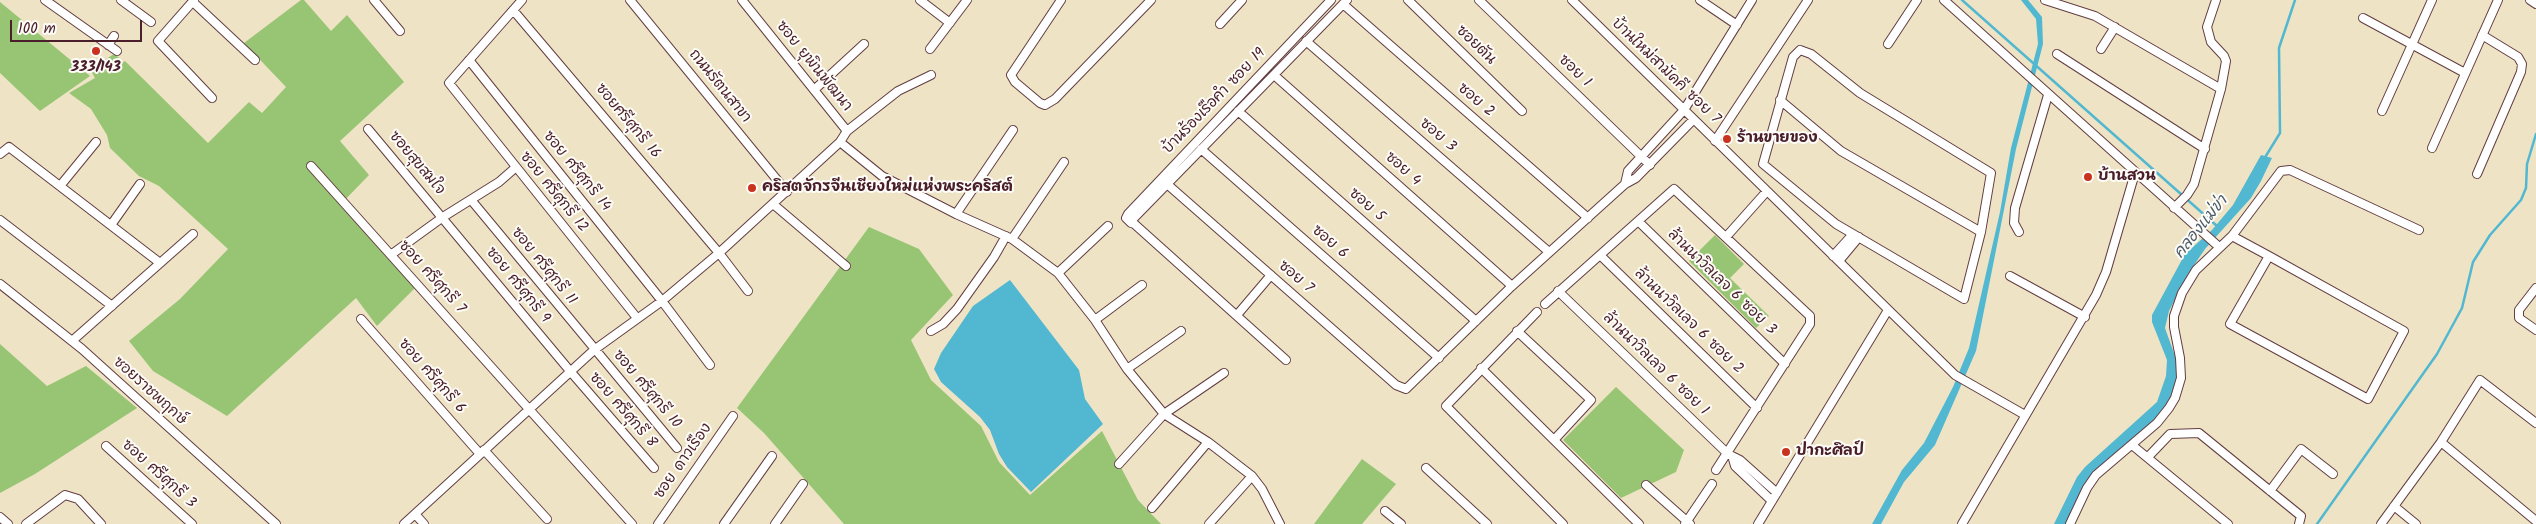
<!DOCTYPE html>
<meta charset="utf-8">
<style>
body{margin:0}
#map{position:relative;width:2536px;height:524px;overflow:hidden;background:#eee4c5;font-family:Kalam,sans-serif}
canvas{display:block}
.scale{position:absolute;left:10px;top:20px;width:132px;height:22px;box-sizing:border-box;border:2px solid #4a1f2b;border-top:0;padding-left:6px;font-size:15px;line-height:18px;white-space:nowrap;color:#4a1f2b;-webkit-text-stroke:4px #fdfcf7;paint-order:stroke}
</style>
<div id="map">
<canvas width="2536" height="524"></canvas>
<div class="scale">100 m</div>
</div>
<script>
const g = document.querySelector('canvas').getContext('2d');
g.lineJoin = 'round';
function paint(path, color) {
  g.fillStyle = color;
  g.fill(path, 'evenodd');
}
function toPath(rows) {
  const path = new Path2D();
  for (const r of rows) {
    path.moveTo(r[0], r[1]);
    for (let i = 2; i < r.length; i += 2) path.lineTo(r[i], r[i + 1]);
  }
  return path;
}
function stroke(path, color, width, dash) {
  g.strokeStyle = color;
  g.lineWidth = width;
  g.lineCap = dash ? 'butt' : 'round';
  g.setLineDash(dash || []);
  g.stroke(path);
}
function drawText(font, color, halo, rows, align = 'center') {
  g.font = font + ' Kalam,"Playpen Sans Thai",sans-serif';
  g.lineWidth = 4;
  g.setLineDash([]);
  g.textBaseline = 'middle';
  g.strokeStyle = halo;
  g.fillStyle = color;
  for (const [text, x, y, turn = 0] of rows) {
    g.save();
    g.translate(x, y);
    g.rotate((+turn || 0) * Math.PI / 180);
    g.textAlign = isNaN(turn) ? turn : align;
    if (halo) g.strokeText(text, 0, 0);
    g.fillText(text, 0, 0);
    g.restore();
  }
}
paint(toPath([
 [301,0,304,0,331,31,347,15,404,82,340,141,369,175,340,205,415,288,377,326,356,298,227,416,153,371,129,341,180,299,228,249,159,186,139,176,110,148,107,135,91,109,69,93,95,78,90,69,114,54,122,60,103,73,125,61,208,143,249,102,262,113,286,87,244,43],
 [0,2,90,76,40,111,0,73],
 [869,227,919,249,953,295,911,340,931,380,981,426,999,462,1030,495,1102,431,1138,500,1161,524,844,524,764,433,737,408],
 [1715,235,1744,264,1730,278,1769,316,1756,328,1689,261],
 [0,344,47,386,86,366,137,408,35,474,0,493],
 [1616,387,1684,450,1676,472,1621,498,1563,440],
 [1362,459,1396,484,1362,524,1314,524]
]), '#97c574');
paint(toPath([
 [2021,0,2028,0,2042,17,2043,44,2016,149,1976,351,1935,445,1904,482,1881,524,1872,524,1902,470,1924,443,1953,387,1969,348,2000,212,2011,148,2038,44,2036,19],
 [2261,155,2272,158,2261,181,2251,198,2205,249,2188,274,2169,311,2165,328,2175,356,2179,379,2166,410,2093,475,2069,524,2054,524,2077,477,2085,467,2157,402,2166,376,2167,360,2152,322,2152,315,2185,254,2212,230,2233,205],
 [1010,280,1079,370,1085,399,1103,424,1031,492,1007,467,999,454,990,430,980,417,941,382,934,369,941,353,973,306]
]), '#52b7d0');
stroke(toPath([
 [1962,0,2217,226],
 [2264,159,2280,133,2279,48,2295,0],
 [2317,524,2437,354,2462,308,2473,262,2490,235,2521,200,2526,188,2527,164,2536,134]
]), '#52b7d0', 2.5);
const street = toPath([
 [45,0,117,51],
 [121,0,151,22],
 [194,0,158,41,212,98],
 [374,0,400,31],
 [522,0,449,83,637,318],
 [630,0,787,192],
 [742,0,847,131],
 [920,0,950,23],
 [1061,0,1011,75,1015,82,1040,103,1045,105,1055,99,1151,0],
 [1408,0,1522,111],
 [1479,0,1650,165],
 [1572,0,1955,375,2025,415],
 [1700,0,1737,25],
 [1944,0,2218,246],
 [2045,0,2095,16,2221,89],
 [2530,0,2536,4],
 [193,2,255,60],
 [1343,4,1588,218],
 [513,10,719,253,748,291],
 [2363,18,2465,73],
 [1220,24,1242,0],
 [1306,41,1549,252],
 [1888,44,1917,0],
 [108,45,114,36],
 [930,49,967,0],
 [2101,49,2115,27],
 [1800,50,1811,54,1860,93,1991,173,1981,232,1964,299,1836,224,1763,164,1793,57,1800,50],
 [2057,54,2205,149],
 [469,60,662,301,710,365],
 [1274,75,1512,286],
 [814,90,864,44],
 [1780,100,1841,151,1981,232],
 [1238,111,1476,321],
 [2382,111,2432,0],
 [368,129,570,371,654,468],
 [1715,141,1808,0],
 [840,142,882,176,956,214,1012,239,1058,273,1095,320,1127,369,1164,414,1208,442,1252,476,1262,489,1280,524],
 [2432,148,2498,0],
 [1201,149,1439,358],
 [0,154,9,147,160,263],
 [311,166,632,524],
 [2477,174,2521,72,2522,64,2518,57,2482,35],
 [1167,184,1396,385,1406,389,1512,286,1625,184,1636,178,1693,120],
 [1625,184,1628,171,1684,110,1752,0],
 [60,186,96,142],
 [472,201,677,448],
 [773,204,846,266],
 [2174,208,2187,195,2194,184,2221,89,2226,61,2224,56,2211,42,2207,27,2216,0],
 [956,214,1013,130],
 [0,220,112,306],
 [1639,222,1785,364],
 [1131,223,1126,218,1128,214,1331,0],
 [111,225,140,184],
 [2019,232,2014,223,2015,208,2048,95],
 [2232,236,2269,256,2404,331,2368,399,2230,324,2269,256],
 [1726,237,1767,191],
 [1012,239,1064,162],
 [392,254,443,217,499,182,515,168],
 [1601,256,1757,408],
 [1833,256,1853,234],
 [1839,261,1859,237],
 [1058,273,1108,226],
 [2010,276,2085,317],
 [0,284,82,349,276,524],
 [2536,288,2519,310,2519,318,2536,330],
 [1558,291,1728,454,1740,460,1777,493],
 [1545,304,1674,189,1810,316,1810,324,1716,470],
 [1537,312,1446,406,1563,524],
 [1237,315,1271,275],
 [361,319,480,454],
 [1095,320,1142,285],
 [931,331,943,324,957,309,994,257,1006,236],
 [1517,331,1591,400,1554,440],
 [72,341,193,234],
 [1286,360,1131,221,1347,0],
 [1481,368,1639,524],
 [1127,369,1181,331],
 [2441,442,2536,521],
 [2132,445,2228,524],
 [106,446,192,524],
 [484,450,547,519],
 [2148,457,2170,434,2199,433,2301,516,2299,524],
 [1733,459,1735,466,1772,501],
 [1119,464,1164,414,1224,373],
 [1426,468,1487,524],
 [1646,485,1690,524],
 [2270,491,2301,449,2333,474],
 [2394,506,2416,524],
 [1152,508,1208,442],
 [1385,511,1401,524],
 [415,514,424,524],
 [0,517,8,524],
 [26,524,65,495,78,499,101,524],
 [404,524,594,350,662,301,719,253,840,142,847,131,898,91,931,75],
 [658,524,733,416],
 [724,524,772,456],
 [775,524,803,484],
 [1209,524,1252,476],
 [1685,524,1712,484],
 [1758,524,1888,310],
 [1962,524,2096,295,2106,272,2135,173],
 [2070,524,2087,488,2096,475,2157,423,2169,408,2175,398,2181,378,2180,358,2174,327,2174,316,2182,293,2196,270,2232,236,2281,171,2290,170,2419,230],
 [2381,524,2441,442,2480,380,2536,423]
]);
stroke(street, '#633d42', 10);
stroke(street, '#fff', 8);
for (const [x, y, r, color] of [
 [96,51,5,"#c8321e"],
 [1727,139,5,"#c8321e"],
 [2088,177,5,"#c8321e"],
 [752,188,5,"#c8321e"],
 [1786,452,5,"#c8321e"]
]) {
  const dot = new Path2D();
  dot.arc(x, y, r, 0, 2 * Math.PI);
  g.fillStyle = color;
  g.fill(dot);
  stroke(dot, '#fdfcf7', 2);
}
drawText('15px', '#4a1f2b', '#fdfcf7', [
 ["ซอยตัน",1475,46,44],
 ["ซอย ยุพินพัฒนา",813,67,51],
 ["ซอย 1",1574,72,44],
 ["บ้านใหม่สามัคคี ซอย 7",1665,72,44],
 ["ถนนรัตนสาขา",719,87,51],
 ["ซอย 2",1475,101,41],
 ["บ้านร้องเรือคำ ซอย 19",1215,102,-46],
 ["ซอยศรีศุกรี 16",627,122,50],
 ["ซอย 3",1437,136,41],
 ["ซอยสุขสมใจ",416,164,50],
 ["ซอย 4",1402,170,42],
 ["ซอย ศรีศุกรี 14",576,172,51],
 ["ซอย ศรีศุกรี 12",553,193,51],
 ["ซอย 5",1366,206,41],
 ["ซอย 6",1329,243,41],
 ["ซอย ศรีศุกรี 11",543,267,51],
 ["ซอย ศรีศุกรี 7",431,278,48],
 ["ซอย 7",1295,278,41],
 ["ล้านนาวิลเลจ 6 ซอย 3",1721,283,44],
 ["ซอย ศรีศุกรี 9",517,286,51],
 ["ล้านนาวิลเลจ 6 ซอย 2",1688,322,44],
 ["ล้านนาวิลเลจ 6 ซอย 1",1655,365,44],
 ["ซอย ศรีศุกรี 6",431,377,49],
 ["ซอย ศรีศุกรี 10",646,390,50],
 ["ซอยราชพฤกษ์",149,392,42],
 ["ซอย ศรีศุกรี 8",622,411,49],
 ["ซอย ดาวเรือง",684,462,-55],
 ["ซอย ศรีศุกรี 3",158,475,42]
]);
drawText('bold 15px', '#4a1f2b', '#fdfcf7', [
 ["333/143",96,68,"center"],
 ["ร้านขายของ",1737,139],
 ["บ้านสวน",2098,177],
 ["คริสตจักรจีนเชียงใหม่แห่งพระคริสต์",762,188],
 ["ปากะศิลป์",1796,452]
], 'left');
drawText('italic 16px', '#4d5c6d', '#fdfcf7', [
 ["คลองแม่ข่า",2202,228,-51]
]);
</script>
